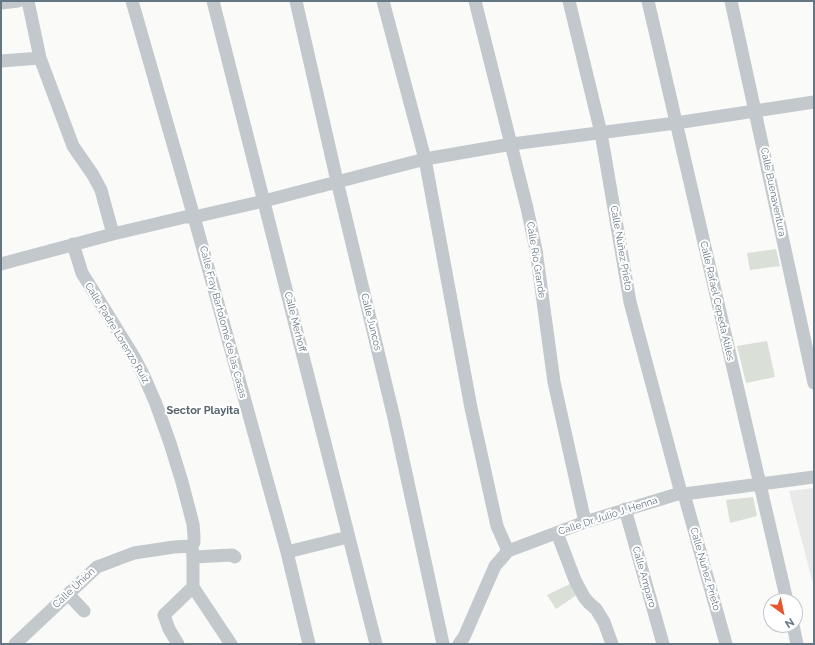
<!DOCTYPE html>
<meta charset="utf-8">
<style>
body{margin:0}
#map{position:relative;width:815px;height:645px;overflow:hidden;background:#fafaf8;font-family:Raleway,sans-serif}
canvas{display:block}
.frame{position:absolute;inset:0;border:2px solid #657683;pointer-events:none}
.north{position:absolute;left:763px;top:593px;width:40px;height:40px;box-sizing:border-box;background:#fff;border:1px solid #c1c8cd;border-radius:50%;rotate:147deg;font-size:11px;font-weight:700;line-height:16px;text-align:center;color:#657683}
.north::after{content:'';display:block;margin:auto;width:14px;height:18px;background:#e4572e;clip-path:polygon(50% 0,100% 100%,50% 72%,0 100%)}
</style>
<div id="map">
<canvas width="815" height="645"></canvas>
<div class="frame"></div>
<div class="north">N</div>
</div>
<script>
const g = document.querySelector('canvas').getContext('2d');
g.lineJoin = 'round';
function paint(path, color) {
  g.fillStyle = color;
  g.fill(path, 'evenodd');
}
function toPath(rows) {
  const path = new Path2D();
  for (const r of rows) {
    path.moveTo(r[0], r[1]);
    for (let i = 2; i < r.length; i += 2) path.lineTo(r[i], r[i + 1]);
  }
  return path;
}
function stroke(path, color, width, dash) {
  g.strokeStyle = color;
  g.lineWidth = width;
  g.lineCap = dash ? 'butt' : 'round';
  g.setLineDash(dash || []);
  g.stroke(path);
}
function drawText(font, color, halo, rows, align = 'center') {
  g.font = font + ' Raleway,sans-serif';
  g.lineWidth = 4;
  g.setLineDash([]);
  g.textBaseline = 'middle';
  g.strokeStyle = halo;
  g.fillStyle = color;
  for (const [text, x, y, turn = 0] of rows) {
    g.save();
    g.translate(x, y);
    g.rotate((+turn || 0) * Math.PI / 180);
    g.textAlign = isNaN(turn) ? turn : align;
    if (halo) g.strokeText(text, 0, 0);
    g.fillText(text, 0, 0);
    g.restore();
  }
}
paint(toPath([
 [814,488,814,588,789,491]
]), '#e8e9e9');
paint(toPath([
 [776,249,780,266,750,270,747,253],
 [767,341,775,377,746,383,737,346],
 [753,497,757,516,730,523,726,500],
 [572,583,578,594,556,609,547,595]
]), '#dadfd7');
stroke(toPath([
 [28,1,40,58,73,146,93,175,101,190,113,234],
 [132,1,194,217,287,552,309,644],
 [213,1,376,644],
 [296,1,337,181,394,418,443,644],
 [383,1,425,159,471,408,497,526,508,551],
 [475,1,527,208,536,250,554,382,585,522],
 [569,1,601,133,630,302,681,493],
 [648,1,787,601],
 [731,1,814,383],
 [1,3,18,1],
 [1,61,40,58],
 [73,244,82,273,134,357,144,376,156,404,170,443,182,482,193,524,194,536,194,542,192,546,193,557,193,587,231,644],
 [1,264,113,234,185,217,194,217,264,201,425,159,512,144,676,123,814,102],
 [684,494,726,644],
 [625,509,663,644],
 [557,533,575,580,584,597,589,603,596,609,604,622,612,644],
 [287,552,348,537],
 [193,557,232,555,235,557],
 [68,594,84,611],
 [793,625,797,644],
 [15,644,97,567,134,553,174,547,192,546],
 [178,644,169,629,164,615,193,587],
 [459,644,464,637,495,566,508,551,585,522,681,493,684,494,814,477]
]), '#c3c8cc', 13);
drawText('10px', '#657683', '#fff', [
 ["Calle Buenaventura",773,192,78],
 ["Calle Núñez Prieto",621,248,80],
 ["Calle Río Grande",536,260,81],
 ["Calle Rafael Cepeda Atiles",717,301,77],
 ["Calle Fray Bartolomé de las Casas",223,322,75],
 ["Calle Merhoff",295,322,76],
 ["Calle Juncos",371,322,76],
 ["Calle Padre Lorenzo Ruiz",117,333,59],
 ["Calle Dr. Julio J. Henna",608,516,-18],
 ["Calle Núñez Prieto",705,569,74],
 ["Calle Amparo",644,577,74],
 ["Calle Unión",74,588,-43]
]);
drawText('bold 11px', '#57646e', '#fff', [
 ["Sector Playita",203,411]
]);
</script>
